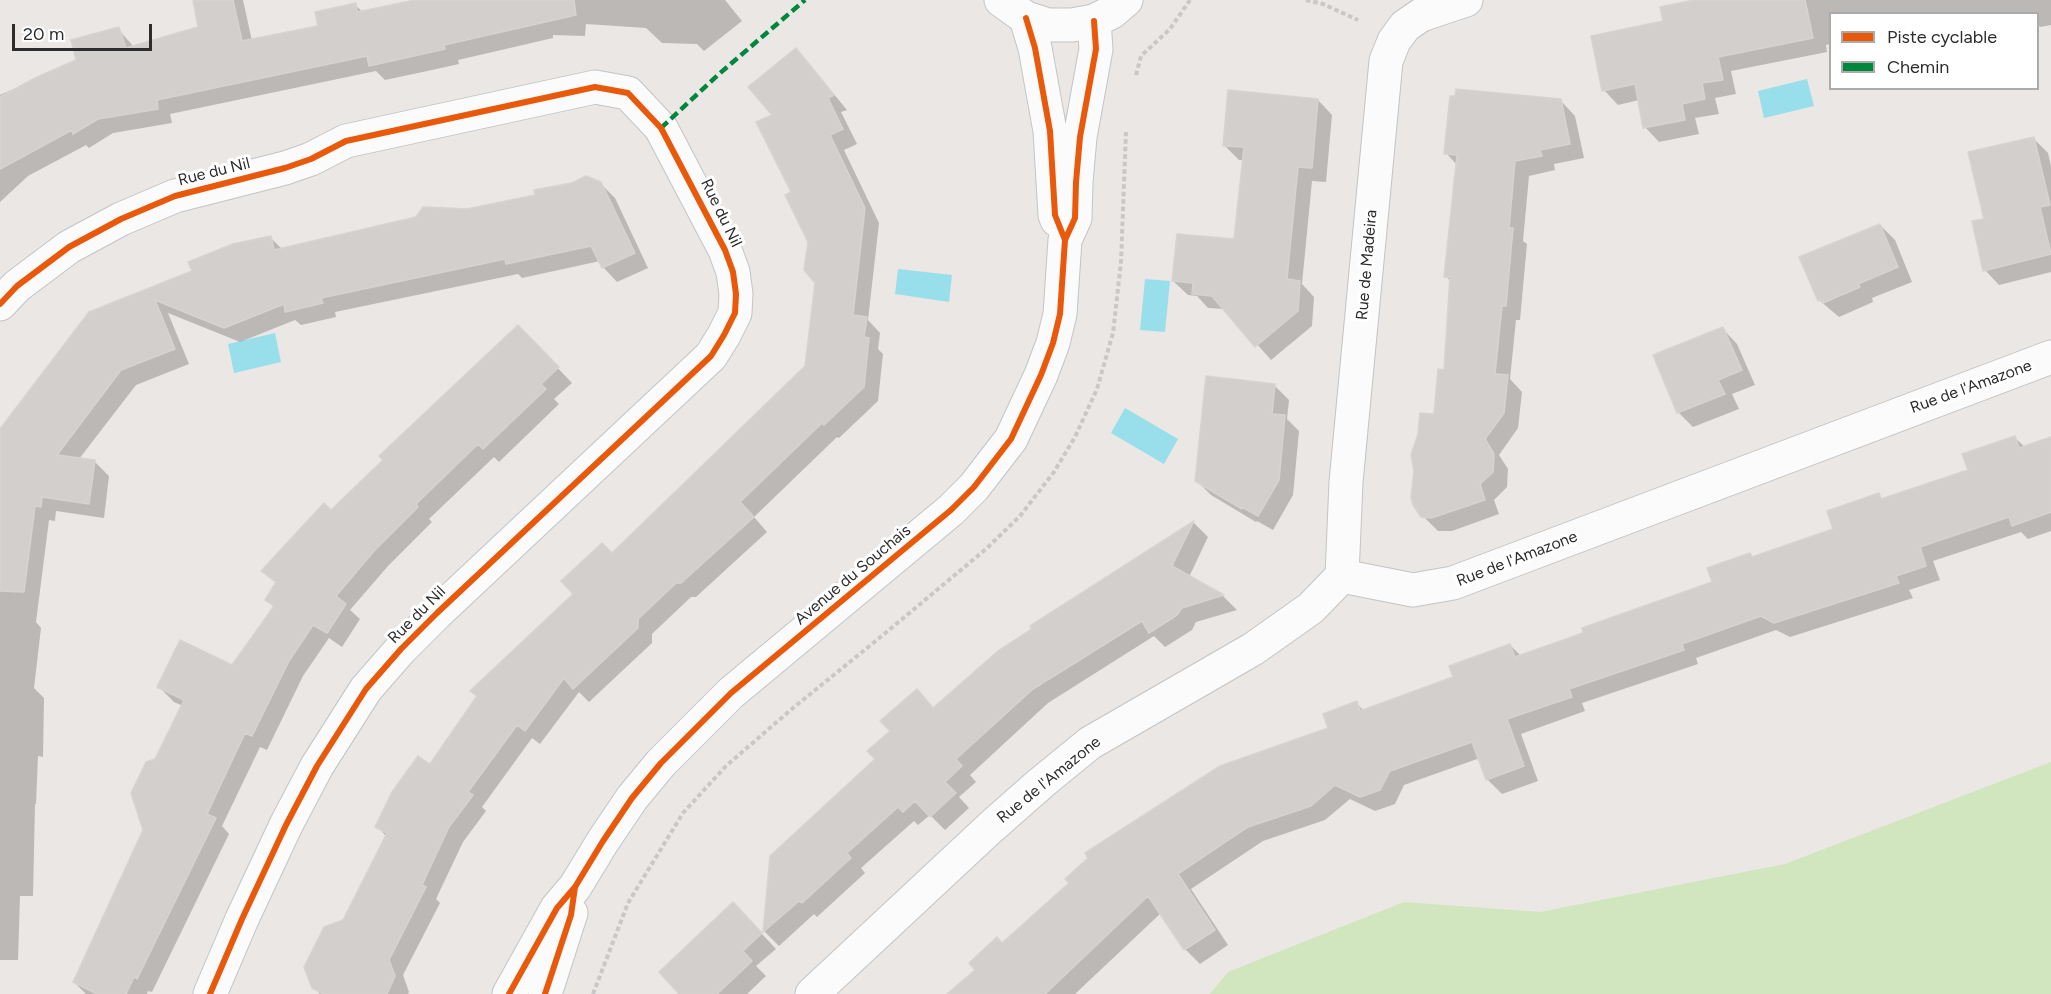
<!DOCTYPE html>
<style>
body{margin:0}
#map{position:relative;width:2051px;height:994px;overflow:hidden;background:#eae7e4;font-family:Figtree,sans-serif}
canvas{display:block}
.legend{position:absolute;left:1829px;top:12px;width:210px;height:78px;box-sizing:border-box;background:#fff;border:2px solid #ababab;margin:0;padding:8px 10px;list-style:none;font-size:18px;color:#2d2d2d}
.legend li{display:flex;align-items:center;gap:12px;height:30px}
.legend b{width:30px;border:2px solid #ababab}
.scale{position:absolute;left:12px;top:24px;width:140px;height:27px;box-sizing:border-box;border:3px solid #2d2d2d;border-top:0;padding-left:8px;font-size:18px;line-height:21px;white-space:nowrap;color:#2d2d2d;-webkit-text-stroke:4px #fff;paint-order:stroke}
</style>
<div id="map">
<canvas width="2051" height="994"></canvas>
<ul class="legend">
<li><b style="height:8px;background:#e8590c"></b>Piste cyclable</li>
<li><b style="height:8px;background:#00873e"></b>Chemin</li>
</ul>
<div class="scale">20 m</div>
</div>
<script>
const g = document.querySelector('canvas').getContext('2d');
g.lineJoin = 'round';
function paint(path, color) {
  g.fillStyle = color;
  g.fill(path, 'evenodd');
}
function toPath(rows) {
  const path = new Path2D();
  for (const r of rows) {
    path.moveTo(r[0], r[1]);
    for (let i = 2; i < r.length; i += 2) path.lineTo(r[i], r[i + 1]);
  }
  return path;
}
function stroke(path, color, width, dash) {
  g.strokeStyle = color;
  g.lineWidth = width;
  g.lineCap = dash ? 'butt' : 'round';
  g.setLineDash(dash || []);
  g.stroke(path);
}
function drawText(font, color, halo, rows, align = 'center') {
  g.font = font + ' Figtree,sans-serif';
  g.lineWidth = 6;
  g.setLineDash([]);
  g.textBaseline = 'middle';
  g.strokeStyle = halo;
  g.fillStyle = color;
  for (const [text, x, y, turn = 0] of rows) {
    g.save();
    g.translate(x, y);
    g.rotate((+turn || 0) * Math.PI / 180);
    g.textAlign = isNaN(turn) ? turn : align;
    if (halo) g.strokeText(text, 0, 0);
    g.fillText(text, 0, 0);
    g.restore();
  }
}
paint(toPath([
 [2051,762,2051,994,1210,994,1228,972,1404,902,1540,912,1785,864]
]), '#d1e5be');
paint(toPath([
 [1807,79,1814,106,1764,118,1758,91],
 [898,269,952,275,949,302,895,294],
 [1145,279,1170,281,1165,332,1140,330],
 [275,333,281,362,234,373,228,344],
 [1125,408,1178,439,1164,464,1111,433]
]), '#99dfeb');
paint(toPath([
 [194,0,243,0,252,41,319,27,355,5,363,12,423,0,725,0,742,21,704,51,697,44,662,43,646,28,586,24,585,36,553,35,553,38,458,60,459,64,432,70,385,80,376,71,170,114,172,123,113,133,89,148,86,145,28,176,0,202,0,95,78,61,118,29,134,47,200,28],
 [1718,0,2051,0,2051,25,2040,27,2038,25,2038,14,1830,14,1830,44,1826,45,1827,52,1731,71,1736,94,1715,98,1719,114,1695,118,1699,134,1659,142,1645,127,1639,100,1618,105,1604,90,1665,22],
 [796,51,810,65,847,110,841,112,857,144,844,150,879,223,868,320,880,333,878,349,883,354,878,401,839,438,837,437,754,517,767,532,696,597,691,597,652,634,652,643,589,702,579,692,540,744,532,738,482,807,486,811,463,842,436,899,440,903,403,975,409,992,408,994,320,994,313,987,386,836,377,826,430,766,575,594,612,555,806,367,817,283,809,242,793,193,775,116],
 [1318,100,1332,115,1326,182,1312,181,1302,284,1314,297,1312,326,1271,360,1226,309,1208,308,1197,296,1188,295,1173,281,1235,241,1244,160,1239,160,1224,145],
 [1561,101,1575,116,1584,158,1554,164,1555,170,1529,176,1523,241,1527,244,1520,320,1516,320,1510,379,1522,392,1518,428,1499,455,1508,469,1507,487,1494,500,1499,514,1452,531,1438,531,1423,516,1416,471,1436,416,1445,371,1451,282,1446,276,1457,165,1446,153],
 [2033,138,2048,153,2051,166,2051,272,1999,285,1985,270],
 [600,183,615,198,648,268,617,282,603,267,600,261,522,278,518,274,335,312,336,317,301,325,295,320,240,342,168,313,189,364,136,385,79,459,94,461,109,476,104,518,56,511,55,521,49,520,36,622,41,628,34,688,44,698,43,757,38,756,36,804,35,804,33,896,20,896,18,960,0,960,0,431,90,314,194,272,271,238,282,249],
 [1880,225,1895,240,1912,282,1872,298,1873,302,1839,317,1819,300],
 [1723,329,1737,344,1755,385,1732,394,1739,409,1693,427,1678,412,1655,356],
 [532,341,572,383,554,399,559,404,499,462,494,457,429,519,432,522,388,566,350,610,360,619,342,647,329,638,303,676,267,750,260,747,222,826,229,834,152,992,148,991,147,994,86,994,74,982,145,830,157,760,183,706,174,702,159,687,233,667,275,608,266,599,277,584,263,571],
 [1274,385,1289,400,1287,419,1299,431,1293,495,1273,530,1257,521,1256,522,1211,495,1196,480],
 [2015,438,2025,447,2051,438,2051,531,2028,539,2021,532,1933,561,1940,580,1909,590,1913,598,1790,637,1776,630,1696,658,1698,664,1582,703,1585,711,1521,734,1538,781,1502,794,1487,779,1480,758,1404,785,1395,804,1375,811,1350,799,1325,820,1263,841,1191,889,1228,945,1200,964,1185,949,1161,913,1075,994,950,994,1002,945,1330,729,1356,703,1364,711,1455,678,1510,645,1521,656,1585,633,1714,582,1750,554,1753,558,1835,530,1878,495,1884,500,1970,471],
 [1194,523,1208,537,1189,577,1223,596,1237,610,1196,622,1192,630,1165,647,1154,636,1048,703,970,775,976,782,959,797,969,808,945,830,930,815,918,825,914,821,861,868,865,873,817,917,814,914,779,946,765,932,771,857,877,760,917,691,934,709,1034,629,1032,626],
 [748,919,776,949,756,966,766,976,747,994,681,994]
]), '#0003');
const building = toPath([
 [193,0,233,0,242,41,318,26,315,12,356,3,357,12,415,0,574,0,576,15,444,45,445,49,369,66,367,56,157,100,158,109,98,119,73,134,72,130,0,169,0,97,35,78,76,60,71,40,119,27,126,48,198,27,193,0],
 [1694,0,1805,0,1813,38,1718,57,1723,80,1702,83,1705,99,1682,104,1685,120,1643,128,1635,84,1602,91,1591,36,1663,21,1660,7,1694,0],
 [796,48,834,95,828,98,843,129,830,135,865,208,853,315,867,317,864,337,869,338,864,387,824,425,822,423,740,502,754,517,681,583,676,583,638,619,638,628,573,689,564,678,525,731,517,725,468,792,473,795,449,827,422,885,426,887,389,960,395,976,387,994,324,994,312,988,304,967,324,927,343,920,387,833,375,827,392,792,418,756,430,764,477,696,470,691,573,594,561,581,602,543,612,553,805,366,815,283,804,270,808,242,785,195,791,192,756,122,772,115,748,87,796,48],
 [1456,89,1561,99,1570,144,1540,150,1542,156,1515,161,1509,228,1513,228,1506,306,1502,306,1495,374,1508,375,1504,413,1485,439,1494,454,1493,472,1480,484,1485,500,1431,518,1421,517,1413,505,1411,497,1414,471,1411,455,1418,434,1420,413,1434,414,1438,369,1444,370,1450,277,1444,277,1457,155,1444,154,1450,96,1455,96,1456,89],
 [1228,90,1318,99,1312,168,1298,167,1287,279,1300,281,1298,311,1255,347,1212,296,1192,294,1193,283,1172,281,1177,234,1234,239,1244,147,1223,146,1228,90],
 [2034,137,2050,205,2040,207,2051,254,1983,271,1972,221,1984,219,1968,152,2034,137],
 [586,176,601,182,635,253,602,268,591,246,506,264,505,259,321,298,323,303,285,312,284,304,224,328,155,300,175,349,121,370,57,455,95,460,89,504,42,497,41,507,35,506,24,592,0,591,0,429,89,312,192,271,188,262,233,244,271,236,274,250,416,217,423,207,467,209,535,195,534,190,572,183,586,176],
 [1880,224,1898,267,1858,284,1860,287,1823,303,1821,299,1818,301,1799,257,1880,224],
 [518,325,559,367,541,384,546,389,483,449,478,444,416,504,418,507,374,551,336,596,346,604,327,633,313,625,289,661,252,736,245,733,207,814,216,818,137,979,134,977,126,994,97,994,73,982,143,830,131,793,146,762,155,759,184,700,157,687,180,640,232,665,274,606,265,600,276,582,261,571,324,503,331,510,383,460,379,456,518,325],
 [1723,327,1742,370,1718,380,1725,394,1677,413,1653,355,1723,327],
 [1206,376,1275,384,1272,414,1285,415,1279,480,1258,516,1242,507,1242,509,1195,481,1206,376],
 [2015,436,2019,448,2051,437,2051,512,2012,526,2009,517,1920,547,1926,566,1896,576,1899,583,1774,623,1761,616,1682,644,1684,650,1569,689,1572,697,1507,719,1524,766,1486,780,1472,742,1390,771,1380,790,1360,797,1335,785,1311,806,1248,827,1178,874,1215,930,1184,950,1148,896,1045,994,947,994,975,970,969,963,997,937,1002,943,1069,883,1065,879,1088,858,1085,853,1220,766,1328,728,1323,714,1357,701,1360,711,1453,677,1449,666,1510,644,1515,657,1583,633,1582,628,1712,582,1707,568,1750,553,1752,557,1833,529,1827,511,1879,493,1881,499,1968,470,1962,454,2015,436],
 [1194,521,1172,566,1224,595,1182,608,1177,615,1149,633,1142,621,1033,689,956,759,962,766,945,782,956,793,930,817,915,801,903,812,898,807,847,853,851,858,802,903,799,901,763,932,770,856,875,759,867,751,890,731,880,721,917,689,933,708,998,651,1032,629,1030,626,1194,521],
 [733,902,762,933,743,951,752,961,717,994,679,994,659,972,733,902]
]);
paint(building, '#d2cfcd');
stroke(building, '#d6d3d0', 1.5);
const street = toPath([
 [1001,0,1026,18,1048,25,1072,25,1094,21,1112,12,1126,0],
 [1026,18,1035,48,1050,131,1055,215,1057,220],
 [0,304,17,286,69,247,121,219,175,196,285,168,311,159,346,141,595,87,628,93,661,128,725,250,733,272,736,294,735,313,724,335,711,356,437,613,401,649,366,689,317,766,286,825,242,919,210,994],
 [1342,576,1346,482,1386,61,1394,41,1405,26,1421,15,1466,0],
 [509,994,557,908,575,887,603,841,632,798,661,763,731,693,951,510,974,487,1011,439,1041,375,1053,343,1060,314,1065,240,1075,218,1076,182,1080,137,1096,49,1094,21],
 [545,994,571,913],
 [812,994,991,827,1041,783,1090,743,1253,649,1311,608,1342,576,1413,590,1453,583,2051,357]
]);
stroke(street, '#c4c4c4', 35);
stroke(toPath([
 [1306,0,1323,4,1358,20],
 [1136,75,1141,56,1170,29,1190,0],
 [593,994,628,903,683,813,726,766,793,708,883,635,986,549,1020,516,1054,472,1075,437,1097,389,1113,333,1121,262,1126,132]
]), '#c8c8c8', 4, [4.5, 3]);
stroke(street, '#fcfbfb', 33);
stroke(toPath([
 [661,128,719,74,805,0]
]), '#00873e', 4.5, [9, 4.5]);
stroke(toPath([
 [1026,18,1035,48,1050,131,1055,215,1065,240],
 [0,304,17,286,69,247,121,219,175,196,285,168,311,159,346,141,595,87,628,93,661,128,725,250,733,272,736,294,735,313,724,335,711,356,437,613,401,649,366,689,317,766,286,825,242,919,210,994],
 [509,994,557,908,575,887,603,841,632,798,661,763,731,693,951,510,974,487,1011,439,1041,375,1053,343,1060,314,1065,240,1075,218,1076,182,1080,137,1096,49,1094,21],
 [545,994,571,915,575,887]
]), '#e8590c', 6);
drawText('16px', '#2d2d2d', '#fff', [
 ["Rue du Nil",214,172,-14],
 ["Rue du Nil",721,213,64],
 ["Rue de Madeira",1367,265,-85],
 ["Rue de l'Amazone",1971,387,-20],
 ["Rue de l'Amazone",1517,559,-21],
 ["Avenue du Souchais",853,575,-40],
 ["Rue du Nil",417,615,-45],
 ["Rue de l'Amazone",1049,780,-39]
]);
</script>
